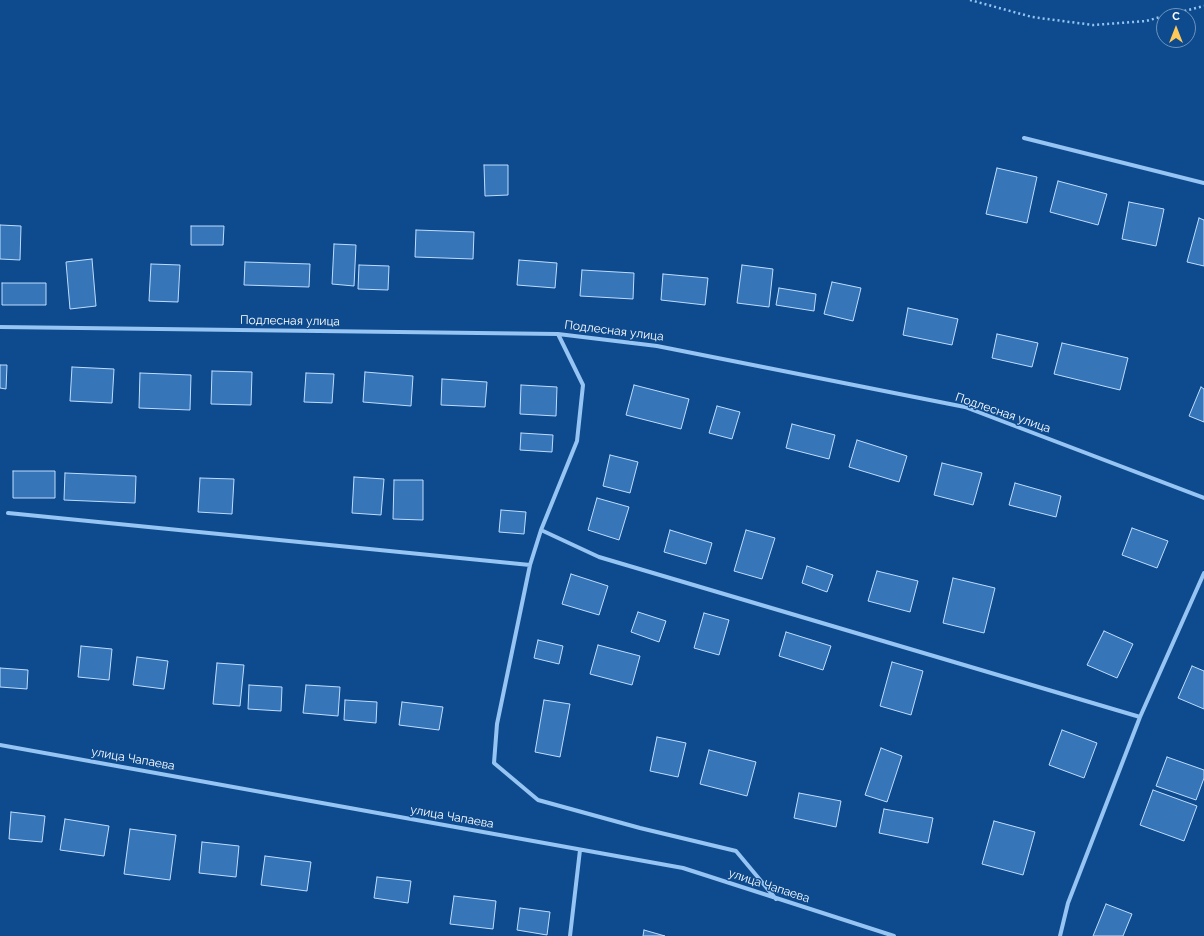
<!DOCTYPE html>
<meta charset="utf-8">
<style>
body{margin:0}
#map{position:relative;width:1204px;height:936px;overflow:hidden;background:#0e4b8e;font-family:Raleway,sans-serif}
canvas{display:block}
.north{position:absolute;left:1156px;top:8px;width:40px;height:40px;box-sizing:border-box;background:#0e4b8e;border:1px solid #6e93bb;border-radius:50%;rotate:0deg;font-size:11px;font-weight:700;line-height:16px;text-align:center;color:#fff}
.north::after{content:'';display:block;margin:auto;width:14px;height:18px;background:#ffc959;clip-path:polygon(50% 0,100% 100%,50% 72%,0 100%)}
</style>
<div id="map">
<canvas width="1204" height="936"></canvas>
<div class="north">С</div>
</div>
<script>
const g = document.querySelector('canvas').getContext('2d');
g.lineJoin = 'round';
function paint(path, color) {
  g.fillStyle = color;
  g.fill(path, 'evenodd');
}
function toPath(rows) {
  const path = new Path2D();
  for (const r of rows) {
    path.moveTo(r[0], r[1]);
    for (let i = 2; i < r.length; i += 2) path.lineTo(r[i], r[i + 1]);
  }
  return path;
}
function stroke(path, color, width, dash) {
  g.strokeStyle = color;
  g.lineWidth = width;
  g.lineCap = dash ? 'butt' : 'round';
  g.setLineDash(dash || []);
  g.stroke(path);
}
function drawText(font, color, halo, rows, align = 'center') {
  g.font = font + ' Raleway,sans-serif';
  g.lineWidth = 3;
  g.setLineDash([]);
  g.textBaseline = 'middle';
  g.strokeStyle = halo;
  g.fillStyle = color;
  for (const [text, x, y, turn = 0] of rows) {
    g.save();
    g.translate(x, y);
    g.rotate((+turn || 0) * Math.PI / 180);
    g.textAlign = isNaN(turn) ? turn : align;
    if (halo) g.strokeText(text, 0, 0);
    g.fillText(text, 0, 0);
    g.restore();
  }
}
const building = toPath([
 [484,165,508,165,508,195,485,196,484,165],
 [997,168,1037,177,1027,223,986,214,997,168],
 [1058,181,1107,194,1098,225,1050,212,1058,181],
 [1129,202,1164,209,1156,246,1122,239,1129,202],
 [1199,218,1204,220,1204,266,1187,262,1199,218],
 [0,225,21,226,20,260,0,259,0,225],
 [191,226,224,226,223,245,191,245,191,226],
 [416,230,474,232,473,259,415,257,416,230],
 [334,244,356,245,354,286,332,284,334,244],
 [92,259,96,306,70,309,66,262,92,259],
 [519,260,557,263,555,288,517,285,519,260],
 [245,262,310,264,309,287,244,285,245,262],
 [151,264,180,265,178,302,149,301,151,264],
 [359,265,389,266,388,290,358,289,359,265],
 [742,265,773,269,769,307,737,303,742,265],
 [582,270,634,273,633,299,580,296,582,270],
 [663,274,708,278,705,305,661,300,663,274],
 [832,282,861,288,853,321,824,314,832,282],
 [2,283,46,283,46,305,2,305,2,283],
 [779,288,816,294,814,311,776,305,779,288],
 [908,308,958,319,952,345,903,335,908,308],
 [997,334,1038,343,1032,367,992,358,997,334],
 [1062,343,1128,358,1120,390,1054,374,1062,343],
 [0,365,7,365,6,389,0,388,0,365],
 [72,367,114,369,112,403,70,401,72,367],
 [212,371,252,372,251,405,211,404,212,371],
 [365,372,413,376,411,406,363,402,365,372],
 [140,373,191,375,190,410,139,408,140,373],
 [306,373,334,374,332,403,304,402,306,373],
 [442,379,487,382,485,407,441,405,442,379],
 [521,385,557,387,556,416,520,414,521,385],
 [634,385,689,399,681,429,626,415,634,385],
 [1201,387,1204,389,1204,422,1189,416,1201,387],
 [717,406,740,412,732,439,709,433,717,406],
 [792,424,835,435,829,459,786,448,792,424],
 [521,433,553,435,552,452,520,450,521,433],
 [857,440,907,456,899,482,849,467,857,440],
 [610,455,638,462,630,493,603,486,610,455],
 [942,463,982,473,973,505,934,495,942,463],
 [13,471,55,471,55,498,13,498,13,471],
 [65,473,136,476,135,503,64,500,65,473],
 [354,477,384,479,381,515,352,513,354,477],
 [200,478,234,479,232,514,198,512,200,478],
 [394,480,423,480,423,520,393,519,394,480],
 [1015,483,1061,496,1056,517,1009,505,1015,483],
 [597,498,629,507,619,540,588,530,597,498],
 [501,510,526,512,524,534,499,532,501,510],
 [1132,528,1168,541,1157,568,1122,555,1132,528],
 [670,530,712,543,706,564,664,552,670,530],
 [746,530,775,538,762,579,734,571,746,530],
 [807,566,833,575,827,592,802,583,807,566],
 [877,571,918,581,910,612,868,601,877,571],
 [571,574,608,586,599,615,562,604,571,574],
 [953,578,995,588,984,633,943,623,953,578],
 [638,612,666,621,659,642,631,632,638,612],
 [704,613,729,620,719,655,694,648,704,613],
 [1104,631,1133,644,1117,678,1087,665,1104,631],
 [786,632,831,646,823,670,779,656,786,632],
 [538,640,563,646,559,664,534,658,538,640],
 [598,645,640,656,632,685,590,674,598,645],
 [81,646,112,649,109,680,78,677,81,646],
 [137,657,168,661,164,689,133,685,137,657],
 [892,662,923,671,911,715,880,706,892,662],
 [217,663,244,665,240,706,213,704,217,663],
 [1192,666,1204,671,1204,709,1178,698,1192,666],
 [0,668,28,670,27,689,0,687,0,668],
 [249,685,282,687,281,711,248,709,249,685],
 [306,685,340,687,338,716,303,713,306,685],
 [345,700,377,702,376,723,344,720,345,700],
 [544,700,570,704,560,757,535,752,544,700],
 [402,702,443,707,439,730,399,725,402,702],
 [1062,730,1097,743,1084,778,1049,765,1062,730],
 [657,737,686,743,678,777,650,771,657,737],
 [881,748,902,756,887,802,865,795,881,748],
 [709,750,756,762,747,796,700,784,709,750],
 [1167,757,1204,770,1204,778,1196,800,1156,786,1167,757],
 [1153,790,1197,806,1184,841,1140,825,1153,790],
 [799,793,841,801,836,827,794,818,799,793],
 [884,809,933,818,928,843,879,833,884,809],
 [11,812,45,816,42,842,9,839,11,812],
 [65,819,109,826,104,856,60,850,65,819],
 [994,821,1035,832,1023,875,982,864,994,821],
 [130,829,176,835,170,880,124,874,130,829],
 [202,842,239,846,236,877,199,873,202,842],
 [265,856,311,862,307,891,261,885,265,856],
 [377,877,411,881,408,903,374,898,377,877],
 [454,896,496,901,493,929,450,924,454,896],
 [1106,904,1132,914,1123,936,1093,936,1106,904],
 [520,908,550,912,547,935,517,930,520,908],
 [644,930,665,936,643,936,644,930]
]);
paint(building, '#3675b8');
stroke(building, '#beddfe', 1);
stroke(toPath([
 [970,0,1032,17,1093,25,1146,21,1164,16],
 [1165,16,1204,6]
]), '#96c4f3', 2.5, [2, 3]);
stroke(toPath([
 [1024,138,1204,183],
 [0,327,558,334,657,346,965,407,1204,498],
 [558,334,583,385,577,441,541,530,530,565,497,724,494,763,538,800,640,828,736,851,776,899],
 [8,513,530,565],
 [541,530,599,557,1140,717],
 [0,745,683,868,894,936],
 [570,936,580,850],
 [1060,936,1068,903,1140,717,1204,573]
]), '#96c4f3', 4);
drawText('12px', '#fff', '#0e4b8e', [
 ["Подлесная улица",290,321,1],
 ["Подлесная улица",614,331,7],
 ["Подлесная улица",1003,413,19],
 ["улица Чапаева",133,759,10],
 ["улица Чапаева",452,817,10],
 ["улица Чапаева",769,886,18]
]);
</script>
